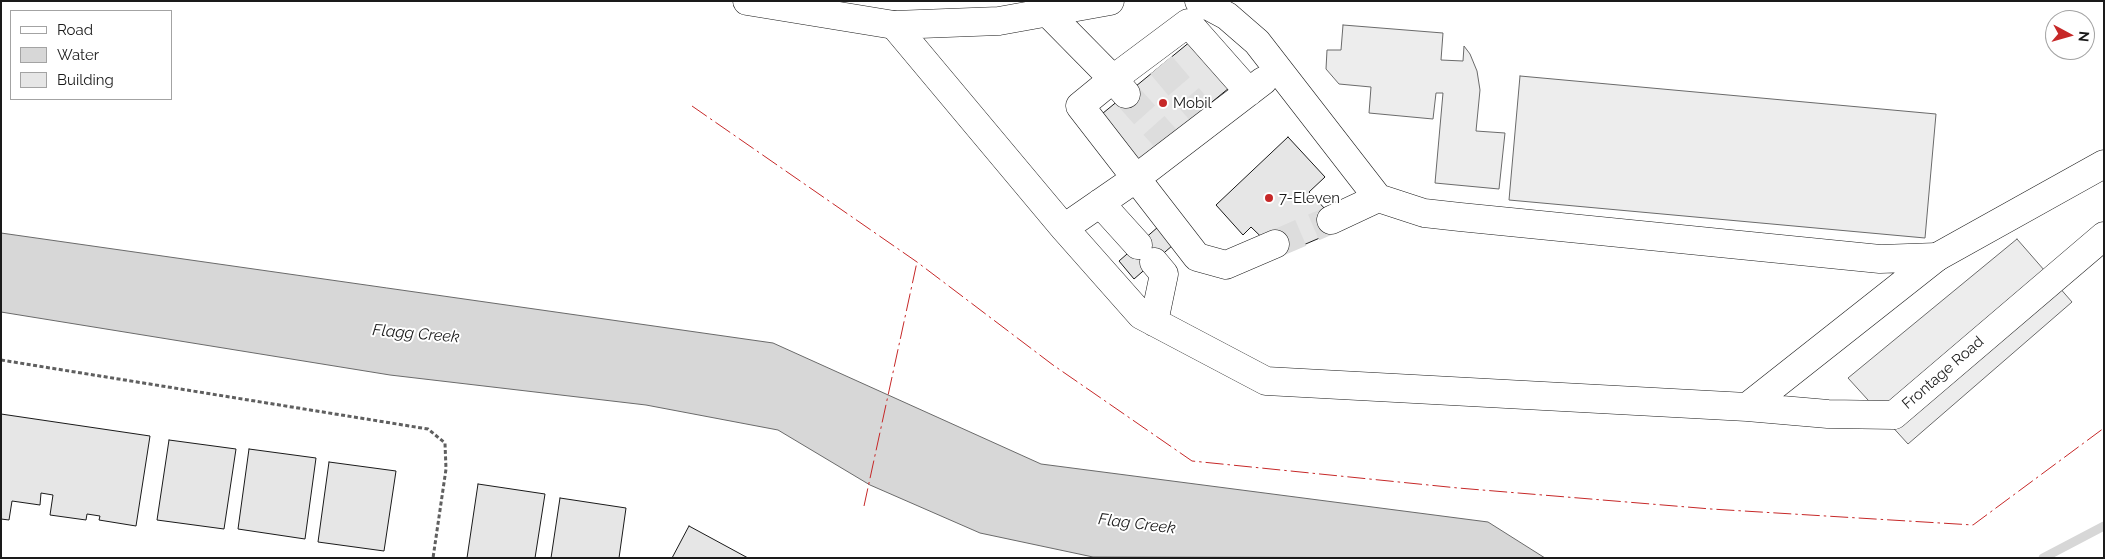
<!DOCTYPE html>
<style>
body{margin:0}
#map{position:relative;width:2105px;height:559px;overflow:hidden;background:#fff;font-family:Raleway,sans-serif}
canvas{display:block}
.frame{position:absolute;inset:0;border:2px solid #1a1a1a;pointer-events:none}
.legend{position:absolute;left:10px;top:10px;width:162px;height:90px;box-sizing:border-box;background:#fff;border:1px solid #a3a3a3;margin:0;padding:6px 9px;list-style:none;font-size:15px;color:#1a1a1a}
.legend li{display:flex;align-items:center;gap:10px;height:25px}
.legend b{width:25px;border:1px solid #a3a3a3}
.north{position:absolute;left:2045px;top:10px;width:50px;height:50px;box-sizing:border-box;background:#fff;border:1px solid #a3a3a3;border-radius:50%;rotate:96deg;font-size:14px;font-weight:700;line-height:20px;text-align:center;color:#1a1a1a}
.north::after{content:'';display:block;margin:auto;width:18px;height:22px;background:#c62828;clip-path:polygon(50% 0,100% 100%,50% 72%,0 100%)}
</style>
<div id="map">
<canvas width="2105" height="559"></canvas>
<div class="frame"></div>
<ul class="legend">
<li><b style="height:6px;background:#fff"></b>Road</li>
<li><b style="height:14px;background:#d7d7d7"></b>Water</li>
<li><b style="height:14px;background:#e6e6e6"></b>Building</li>
</ul>
<div class="north">N</div>
</div>
<script>
const g = document.querySelector('canvas').getContext('2d');
g.lineJoin = 'round';
function paint(path, color) {
  g.fillStyle = color;
  g.fill(path, 'evenodd');
}
function toPath(rows) {
  const path = new Path2D();
  for (const r of rows) {
    path.moveTo(r[0], r[1]);
    for (let i = 2; i < r.length; i += 2) path.lineTo(r[i], r[i + 1]);
  }
  return path;
}
function stroke(path, color, width, dash) {
  g.strokeStyle = color;
  g.lineWidth = width;
  g.lineCap = dash ? 'butt' : 'round';
  g.setLineDash(dash || []);
  g.stroke(path);
}
function drawText(font, color, halo, rows, align = 'center') {
  g.font = font + ' Raleway,sans-serif';
  g.lineWidth = 4;
  g.setLineDash([]);
  g.textBaseline = 'middle';
  g.strokeStyle = halo;
  g.fillStyle = color;
  for (const [text, x, y, turn = 0] of rows) {
    g.save();
    g.translate(x, y);
    g.rotate((+turn || 0) * Math.PI / 180);
    g.textAlign = isNaN(turn) ? turn : align;
    if (halo) g.strokeText(text, 0, 0);
    g.fillText(text, 0, 0);
    g.restore();
  }
}
const built = toPath([
 [1343,25,1443,33,1441,60,1463,61,1464,46,1470,54,1477,71,1480,90,1476,131,1505,133,1499,189,1435,183,1443,93,1436,93,1433,119,1369,113,1371,87,1339,84,1326,69,1327,50,1341,50,1343,25],
 [1520,76,1936,114,1925,238,1509,200,1520,76],
 [2017,239,2072,302,1908,444,1848,378,2017,239]
]);
paint(built, '#ededed');
stroke(built, '#6a6a6a', 1);
const water = toPath([
 [1,233,773,343,1041,464,1488,522,1545,558,1093,557,980,533,870,485,778,430,646,405,390,375,1,312,1,233]
]);
paint(water, '#d7d7d7');
stroke(water, '#6a6a6a', 1);
stroke(toPath([
 [2043,558,2104,526]
]), '#d7d7d7', 9);
const building = toPath([
 [1191,41,1229,88,1135,165,1097,118,1191,41],
 [1288,137,1325,177,1309,192,1327,211,1336,231,1280,255,1251,227,1243,235,1216,205,1288,137],
 [1158,227,1173,245,1134,279,1119,261,1158,227],
 [1,414,150,436,136,526,99,520,100,516,87,514,86,520,50,515,53,495,41,493,40,505,12,501,9,520,1,519,1,414],
 [169,440,236,449,224,529,157,520,169,440],
 [249,449,316,458,305,539,238,529,249,449],
 [329,462,396,471,384,551,318,542,329,462],
 [478,484,545,494,535,558,467,558,478,484],
 [560,498,626,508,619,558,551,558,560,498],
 [689,526,748,558,672,558,689,526]
]);
paint(building, '#e6e6e6');
stroke(building, '#1a1a1a', 1);
stroke(toPath([
 [1161,65,1201,112],
 [1126,94,1167,140],
 [1275,244,1331,220]
]), '#ddd', 28, [28, 14]);
const minor = toPath([
 [1199,1,1227,16,1257,42,1378,198,1424,213,1460,217,1880,259,1937,257],
 [1047,12,1113,79,1188,23,1249,92],
 [894,25,1064,228,1141,315,1266,381,1747,407,1937,257],
 [894,25,999,21,1110,1],
 [1126,94,1113,79,1080,106,1197,257,1226,265,1275,244],
 [1100,203,1138,245],
 [1331,220,1378,198],
 [1064,228,1135,179,1263,81],
 [1154,322,1164,274,1154,262],
 [1747,407,1828,414,1894,415,2104,236]
]);
const highway = toPath([
 [747,1,894,25],
 [1937,257,2104,164]
]);
stroke(minor, '#1a1a1a', 29);
stroke(highway, '#1a1a1a', 29);
stroke(toPath([
 [1,360,428,429,445,443,446,469,433,558]
]), '#5f5f5f', 3, [4, 2.5]);
stroke(minor, '#fff', 28);
stroke(highway, '#fff', 28);
stroke(toPath([
 [692,106,917,262,1053,365,1192,461,1458,488,1711,509,1973,525,2104,428],
 [864,506,917,262]
]), '#c62828', 1, [18, 4, 2.5, 4]);
for (const [x, y, r, color] of [
 [1163,103,5,"#c62828"],
 [1269,198,5,"#c62828"]
]) {
  const dot = new Path2D();
  dot.arc(x, y, r, 0, 2 * Math.PI);
  g.fillStyle = color;
  g.fill(dot);
  stroke(dot, '#fff', 2);
}
drawText('15px', '#1a1a1a', '#fff', [
 ["Mobil",1173,103],
 ["7-Eleven",1279,198]
], 'left');
drawText('15px', '#1a1a1a', '#fff', [
 ["Frontage Road",1943,373,-41]
]);
drawText('italic 16px', '#1a1a1a', '#fff', [
 ["Flagg Creek",416,334,5],
 ["Flag Creek",1137,524,7]
]);
</script>
